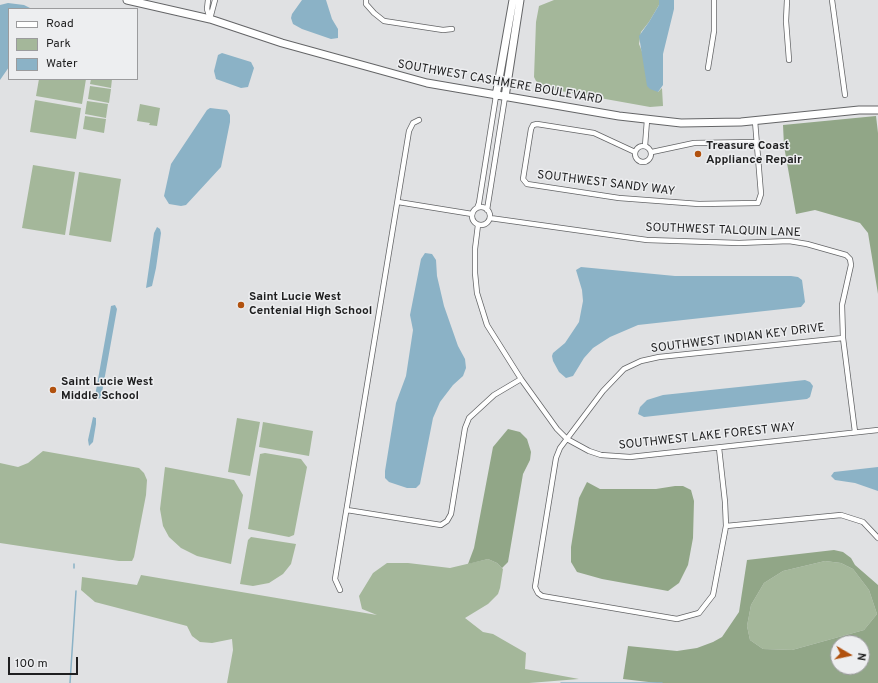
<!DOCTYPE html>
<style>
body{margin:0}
#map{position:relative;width:878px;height:683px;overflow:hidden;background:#e0e1e3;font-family:Overpass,sans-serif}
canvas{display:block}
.legend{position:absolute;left:8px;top:8px;width:130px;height:72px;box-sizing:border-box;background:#edeef0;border:1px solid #9b9b9d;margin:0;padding:5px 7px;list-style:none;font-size:12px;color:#1f1f20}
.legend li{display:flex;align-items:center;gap:8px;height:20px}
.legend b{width:20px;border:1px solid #9b9b9d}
.north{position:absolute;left:830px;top:635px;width:40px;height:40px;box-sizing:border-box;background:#edeef0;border:1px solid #9b9b9d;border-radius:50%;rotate:99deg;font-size:11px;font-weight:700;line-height:16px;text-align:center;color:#1f1f20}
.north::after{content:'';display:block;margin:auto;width:14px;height:18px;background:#b1510e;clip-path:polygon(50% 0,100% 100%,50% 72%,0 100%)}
.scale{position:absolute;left:8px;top:657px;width:70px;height:18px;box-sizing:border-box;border:2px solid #1f1f20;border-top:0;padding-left:5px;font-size:12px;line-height:14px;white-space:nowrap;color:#1f1f20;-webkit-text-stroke:3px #edeef0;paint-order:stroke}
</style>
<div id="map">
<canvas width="878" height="683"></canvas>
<ul class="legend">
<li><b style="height:5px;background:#fff"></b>Road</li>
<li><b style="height:11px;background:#a4b79a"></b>Park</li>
<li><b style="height:11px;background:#8bb2c6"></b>Water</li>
</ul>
<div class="north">N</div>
<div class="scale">100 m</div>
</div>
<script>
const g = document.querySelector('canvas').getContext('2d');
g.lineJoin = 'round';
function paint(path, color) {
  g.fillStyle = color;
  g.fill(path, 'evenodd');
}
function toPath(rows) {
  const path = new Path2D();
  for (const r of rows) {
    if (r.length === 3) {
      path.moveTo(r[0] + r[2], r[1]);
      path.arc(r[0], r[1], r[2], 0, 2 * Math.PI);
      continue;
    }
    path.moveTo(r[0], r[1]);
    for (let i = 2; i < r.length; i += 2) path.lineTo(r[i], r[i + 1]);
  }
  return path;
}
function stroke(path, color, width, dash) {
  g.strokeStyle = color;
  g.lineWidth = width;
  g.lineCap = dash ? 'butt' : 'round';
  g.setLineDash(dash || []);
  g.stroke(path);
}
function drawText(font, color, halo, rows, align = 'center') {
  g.font = font + ' Overpass,sans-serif';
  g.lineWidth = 3;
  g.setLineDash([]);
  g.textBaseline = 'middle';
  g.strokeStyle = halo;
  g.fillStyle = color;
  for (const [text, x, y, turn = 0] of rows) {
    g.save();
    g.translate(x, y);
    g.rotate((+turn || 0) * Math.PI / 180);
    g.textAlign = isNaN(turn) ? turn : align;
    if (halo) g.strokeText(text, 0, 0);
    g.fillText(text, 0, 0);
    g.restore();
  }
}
paint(toPath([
 [554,0,659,0,659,5,649,22,641,32,639,44,658,92,662,88,663,106,650,107,544,88,536,81,534,77,536,22,539,6],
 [39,79,86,79,82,104,36,96],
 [91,79,112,79,111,88,90,84],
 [90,86,111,89,109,103,88,99],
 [35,100,81,108,76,139,30,132],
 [87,101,108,104,106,118,85,114],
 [140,104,160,108,157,126,149,125,150,123,137,121],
 [85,116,106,119,104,133,83,129],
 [33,165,75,172,65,235,22,228],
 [79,172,121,179,111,242,69,235],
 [237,418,260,422,250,476,228,472],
 [263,422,313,431,309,456,259,447],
 [43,451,139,468,144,473,147,480,146,495,134,557,132,561,119,561,0,543,0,463,18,467,28,463],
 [265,453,301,459,307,467,294,535,289,537,248,529,260,454],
 [165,467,234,480,243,495,231,564,197,556,181,548,169,537,163,526,160,509],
 [251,537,296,544,291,564,283,574,269,583,253,586,240,584,248,540],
 [488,559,497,563,503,569,500,588,498,594,488,604,465,618,483,632,493,634,526,653,525,669,579,679,529,683,227,683,233,650,232,639,212,643,200,642,192,636,187,626,95,602,81,590,82,577,137,585,141,575,377,615,362,609,359,596,373,573,387,563,408,563,450,568],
 [825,561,841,563,853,569,869,590,877,614,864,630,792,650,763,649,750,640,747,626,751,605,764,583,783,571]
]), '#a4b79a');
paint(toPath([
 [876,116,878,133,878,294,868,233,860,223,815,210,796,214,784,146,783,125],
 [508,429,520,432,527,439,531,452,530,460,523,474,508,562,502,568,497,563,488,559,468,564,474,548,493,447],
 [587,482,600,489,656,489,675,486,683,486,691,490,694,501,693,538,688,565,679,583,668,591,602,579,577,572,571,562,571,547,579,498],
 [834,550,843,552,851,558,855,565,878,585,878,683,657,683,623,679,628,646,677,651,697,648,713,642,722,637,739,612,747,560],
 [825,561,841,563,853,569,869,590,877,614,864,630,792,650,763,649,750,640,747,626,751,605,764,583,783,571],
 [838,643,862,643,862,667,838,667]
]), '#91a687');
paint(toPath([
 [302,0,326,0,332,19,338,29,338,38,331,39,302,29,293,24,291,18,292,14],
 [659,0,674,0,674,9,663,54,663,85,658,92,650,89,647,86,639,36,649,22,659,5],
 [8,3,24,5,32,9,9,9,9,67,0,80,0,5],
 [222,53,251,62,254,68,248,87,241,88,216,79,214,71,218,55],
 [210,108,227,110,230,115,230,122,221,167,186,205,181,206,169,204,164,196,171,164,207,110],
 [157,227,160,229,161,233,156,268,152,286,146,288,154,233],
 [425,253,432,254,436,260,437,276,444,306,458,346,465,359,466,368,463,376,453,385,440,402,433,418,420,484,416,488,407,488,389,482,385,478,385,471,396,403,406,376,413,330,410,315,421,259],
 [581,267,675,276,791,276,798,277,802,280,805,302,801,307,638,325,610,337,593,348,584,358,573,376,566,378,559,372,553,361,552,356,553,353,565,343,579,322,583,301,582,290,576,270],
 [115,305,117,309,101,398,98,399,95,396,110,312,111,306],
 [805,380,810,382,813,386,810,397,807,399,644,417,638,414,640,407,647,400,663,395],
 [93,417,96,418,96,424,93,442,89,446,88,440],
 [878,467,878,491,855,483,835,480,831,476,834,472]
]), '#8bb2c6');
stroke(toPath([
 [74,568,74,564],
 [70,683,76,591],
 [561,683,662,683]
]), '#8bb2c6', 1.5);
const street = toPath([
 [208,0,207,9,210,19],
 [366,0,366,4,374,13,384,21,443,30,452,29],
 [787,0,786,21,789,60],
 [832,0,845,95],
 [210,19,215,0],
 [708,68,714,31,714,0],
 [643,154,8],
 [645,146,647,120],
 [635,152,594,133,537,124,533,125,531,129,523,179,527,184,619,198,699,204,758,203,761,194,755,121],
 [652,152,694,143,757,142],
 [398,202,472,214],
 [481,216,9],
 [477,208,479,203,496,96],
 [487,210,505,97],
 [490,218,647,240,739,243,789,241,807,244,846,255,850,259,851,265,842,305,843,338,855,432],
 [478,225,475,249,475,273,477,293,487,325,521,379,557,429,567,439,589,451,601,455,630,457,878,430],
 [719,448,725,502,726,526,713,595,699,613,677,619,542,596,538,593,535,587,556,458,560,448,603,391,624,369,641,361,659,357,843,338],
 [347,510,441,525,447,521,451,514,465,428,469,418,494,395,521,379],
 [726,526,841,515,863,522,878,538],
 [340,590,335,579,409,131,413,123,419,120]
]);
const secondary = toPath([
 [127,0,210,19,282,43,427,83,619,116,681,123,741,122,859,110,878,110],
 [496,96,513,0],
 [505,97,520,0]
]);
stroke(street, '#646567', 6);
stroke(secondary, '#646567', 9);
stroke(street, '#fff', 4.5);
stroke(secondary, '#fff', 7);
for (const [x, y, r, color] of [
 [698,154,4,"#b1510e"],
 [241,305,4,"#b1510e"],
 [53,390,4,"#b1510e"]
]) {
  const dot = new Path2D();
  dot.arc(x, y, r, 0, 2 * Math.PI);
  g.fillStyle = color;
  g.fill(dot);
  stroke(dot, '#edeef0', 1.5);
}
drawText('12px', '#1f1f20', '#edeef0', [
 ["SOUTHWEST CASHMERE BOULEVARD",500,83,10],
 ["SOUTHWEST SANDY WAY",606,184,7],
 ["SOUTHWEST TALQUIN LANE",723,231,2],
 ["SOUTHWEST INDIAN KEY DRIVE",738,339,-7],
 ["SOUTHWEST LAKE FOREST WAY",707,437,-6]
]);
drawText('bold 12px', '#1f1f20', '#edeef0', [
 ["Treasure Coast",706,147],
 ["Appliance Repair",706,161],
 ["Saint Lucie West",249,298],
 ["Centenial High School",249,312],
 ["Saint Lucie West",61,383],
 ["Middle School",61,397]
], 'left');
</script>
